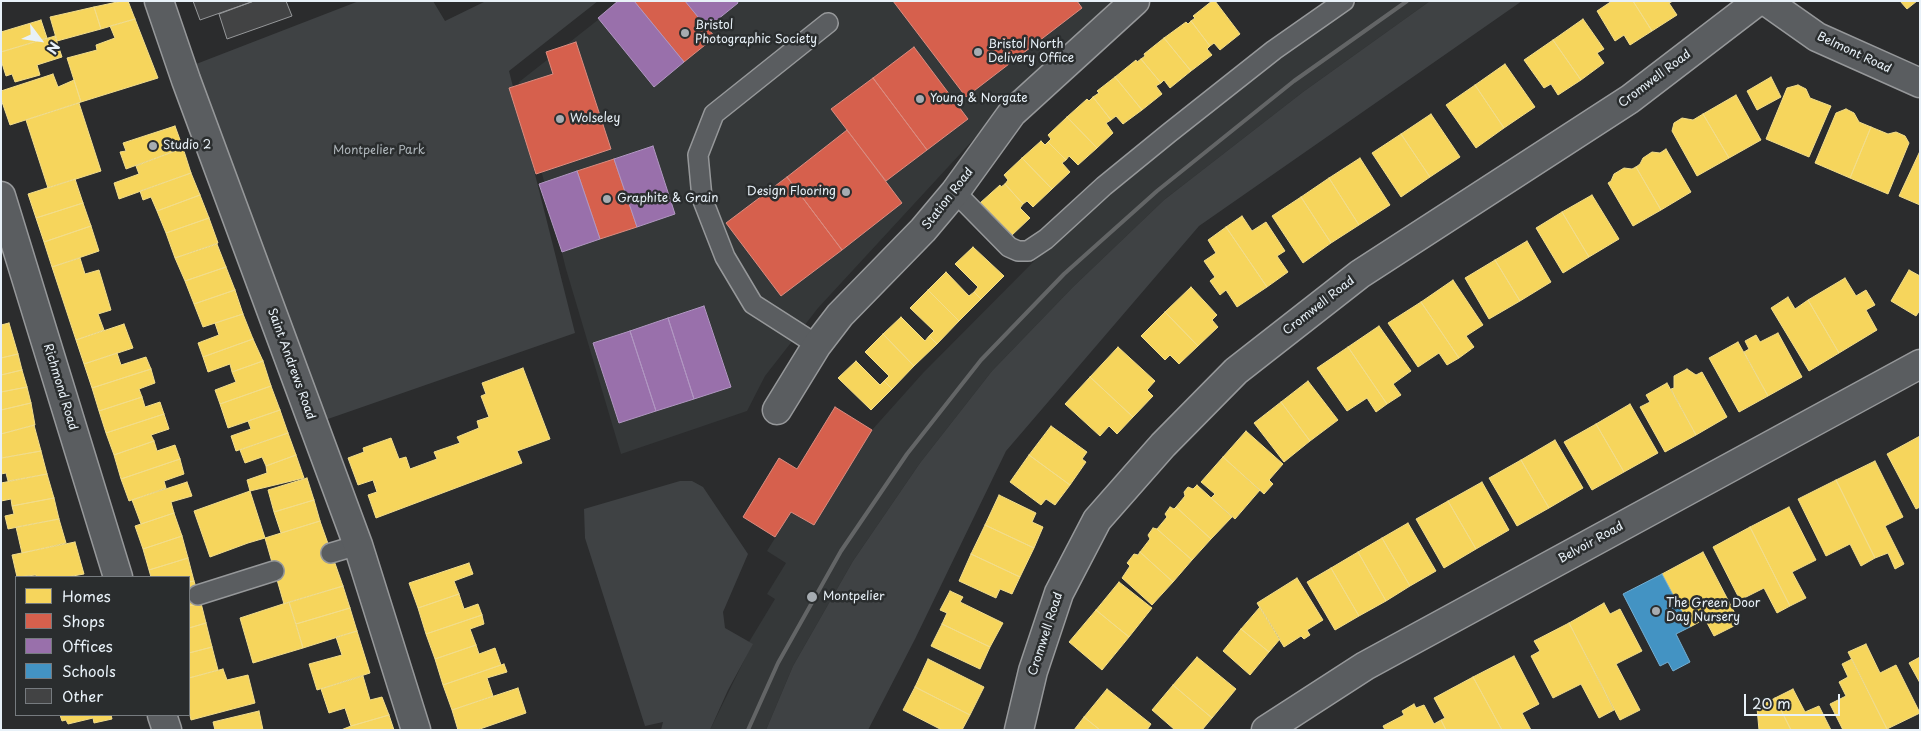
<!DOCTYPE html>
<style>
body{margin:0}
#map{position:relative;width:1921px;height:731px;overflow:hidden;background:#2b2c2d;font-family:"Playpen Sans",sans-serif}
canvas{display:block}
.frame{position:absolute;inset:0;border:2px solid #e8f1f8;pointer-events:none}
.legend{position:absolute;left:15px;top:576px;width:175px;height:140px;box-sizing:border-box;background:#2a2d2e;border:1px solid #767b7f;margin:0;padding:6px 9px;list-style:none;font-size:15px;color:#e8f1f8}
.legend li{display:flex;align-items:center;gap:10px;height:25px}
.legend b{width:25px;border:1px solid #767b7f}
.north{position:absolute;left:15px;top:15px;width:50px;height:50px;-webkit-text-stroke:4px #2a2d2e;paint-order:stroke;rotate:121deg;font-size:14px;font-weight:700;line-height:20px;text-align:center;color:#e8f1f8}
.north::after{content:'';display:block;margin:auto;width:18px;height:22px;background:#e8f1f8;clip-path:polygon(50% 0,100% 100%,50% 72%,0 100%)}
.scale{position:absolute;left:1744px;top:694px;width:96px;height:22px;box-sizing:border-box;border:2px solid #e8f1f8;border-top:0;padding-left:6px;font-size:15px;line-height:18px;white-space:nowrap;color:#e8f1f8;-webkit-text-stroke:4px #2a2d2e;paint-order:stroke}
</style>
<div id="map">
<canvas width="1921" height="731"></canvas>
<div class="frame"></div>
<ul class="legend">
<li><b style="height:14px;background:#f6d55c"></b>Homes</li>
<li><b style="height:14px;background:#d6604d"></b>Shops</li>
<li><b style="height:14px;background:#9970ab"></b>Offices</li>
<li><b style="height:14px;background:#4393c3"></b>Schools</li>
<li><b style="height:14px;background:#424344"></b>Other</li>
</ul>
<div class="north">N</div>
<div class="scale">20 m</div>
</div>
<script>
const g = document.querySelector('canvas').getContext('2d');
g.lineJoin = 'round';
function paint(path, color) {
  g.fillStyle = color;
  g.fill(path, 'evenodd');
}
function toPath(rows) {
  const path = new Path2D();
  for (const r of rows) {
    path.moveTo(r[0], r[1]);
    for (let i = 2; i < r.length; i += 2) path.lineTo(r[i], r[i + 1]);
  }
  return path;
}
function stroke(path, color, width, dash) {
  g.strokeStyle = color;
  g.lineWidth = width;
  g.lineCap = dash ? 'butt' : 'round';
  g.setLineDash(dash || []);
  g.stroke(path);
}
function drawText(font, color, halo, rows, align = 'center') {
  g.font = font + ' "Playpen Sans",sans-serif';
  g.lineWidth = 5;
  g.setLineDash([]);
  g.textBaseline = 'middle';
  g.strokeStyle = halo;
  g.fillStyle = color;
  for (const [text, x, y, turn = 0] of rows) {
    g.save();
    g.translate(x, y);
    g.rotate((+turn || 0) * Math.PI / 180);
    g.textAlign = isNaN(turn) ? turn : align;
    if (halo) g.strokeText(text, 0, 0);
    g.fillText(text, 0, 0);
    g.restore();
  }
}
paint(toPath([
 [622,1,1114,1,984,128,818,308,765,376,747,411,621,454,566,269,519,82],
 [1359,1,1430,1,1303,92,1164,200,1073,287,992,371,920,463,853,561,793,666,766,730,710,730,752,644,749,642,775,599,767,594,786,563,767,551,791,512,814,525,872,430,923,373,1049,246,1109,191,1238,89]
]), '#353839');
paint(toPath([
 [359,1,433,1,445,21,486,1,598,1,509,71,575,333,325,420,191,66],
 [1430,1,1522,1,1199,226,1006,451,915,639,868,730,766,730,793,666,853,561,920,463,992,371,1073,287,1164,200,1303,92],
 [680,481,692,481,703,487,748,554,723,612,725,628,753,644,728,690,710,730,661,730,663,722,645,726,585,538,584,509]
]), '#3f4244');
const homes = toPath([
 [122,1,128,1,135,19,101,29,94,7,122,1],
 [1212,1,1215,1,1240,34,1220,50,1214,43,1210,46,1191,21,1195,18,1193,16,1212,1],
 [1612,1,1633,1,1652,31,1630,45,1624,35,1615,41,1597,11,1612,1],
 [1633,1,1673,1,1669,3,1677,15,1652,31,1633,1],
 [1900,1,1917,1,1907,9,1900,1],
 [94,7,101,29,57,41,50,17,94,7],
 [135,19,158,78,81,102,67,58,97,50,96,45,115,38,110,26,135,19],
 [1583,19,1604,49,1597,53,1604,63,1581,80,1553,40,1583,19],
 [41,20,47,38,1,52,1,32,41,20],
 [1191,21,1210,46,1207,49,1212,55,1191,71,1164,38,1186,22,1188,24,1191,21],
 [55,36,62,57,37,65,40,75,15,82,12,74,6,76,1,60,1,52,55,36],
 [1164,38,1191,71,1170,88,1164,80,1161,83,1141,59,1145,56,1144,54,1164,38],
 [1553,40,1581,80,1558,95,1551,84,1544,88,1524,60,1553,40],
 [1141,59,1161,83,1156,86,1162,94,1142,110,1115,77,1136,60,1137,62,1141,59],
 [1505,64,1535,107,1504,128,1475,85,1505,64],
 [53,74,58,87,74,80,81,102,10,125,1,99,1,91,53,74],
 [1115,77,1142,110,1123,124,1116,116,1111,120,1093,97,1099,93,1097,91,1115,77],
 [1771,77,1781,97,1757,110,1747,91,1771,77],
 [1475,85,1504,128,1476,148,1446,105,1475,85],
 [1798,85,1806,89,1810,98,1831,106,1809,157,1766,139,1787,88,1798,85],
 [1736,95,1761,140,1729,158,1703,114,1736,95],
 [1093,97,1111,120,1106,123,1113,133,1097,148,1067,117,1087,99,1089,101,1093,97],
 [79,103,101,171,48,188,26,120,79,103],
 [1846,109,1854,113,1859,122,1871,127,1850,178,1815,163,1836,113,1846,109],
 [1431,114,1460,157,1430,177,1401,134,1431,114],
 [1703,114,1729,158,1697,176,1672,131,1674,123,1682,118,1693,120,1703,114],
 [1067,117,1097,148,1078,165,1069,156,1066,160,1048,142,1051,139,1048,135,1067,117],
 [175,126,183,148,126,169,120,152,126,151,123,143,175,126],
 [1871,127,1888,134,1896,132,1905,136,1909,143,1888,194,1850,178,1871,127],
 [1401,134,1430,177,1401,197,1372,153,1401,134],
 [1041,141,1045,145,1048,142,1066,160,1062,163,1070,172,1052,189,1022,158,1041,141],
 [183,148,191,173,119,199,114,183,139,174,136,166,183,148],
 [1666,149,1691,192,1661,210,1636,167,1640,164,1643,158,1652,152,1660,153,1666,149],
 [1920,151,1920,205,1899,196,1920,151],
 [1022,158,1052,189,1033,207,1027,201,1023,204,1005,184,1008,180,1004,175,1022,158],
 [1360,158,1390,205,1359,225,1329,178,1360,158],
 [1636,167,1661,210,1633,226,1608,183,1611,181,1614,174,1624,168,1632,169,1636,167],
 [191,173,200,195,157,211,151,197,143,200,140,191,191,173],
 [1329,178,1359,225,1331,243,1301,197,1329,178],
 [75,179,83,203,36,218,28,194,75,179],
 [1005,184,1023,204,1020,208,1030,218,1011,236,980,203,1000,185,1001,187,1005,184],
 [200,195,209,218,166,233,157,211,200,195],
 [1592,195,1619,239,1589,257,1562,212,1592,195],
 [1301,197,1331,243,1303,263,1272,216,1301,197],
 [83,203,91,226,44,242,36,218,83,203],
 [1562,212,1589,257,1563,273,1536,228,1562,212],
 [1242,216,1252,231,1266,222,1285,251,1277,256,1288,272,1267,287,1226,227,1242,216],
 [209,218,218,243,175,258,166,233,209,218],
 [91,226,99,251,52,267,44,242,91,226],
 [1226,227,1267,287,1237,307,1226,290,1220,295,1210,281,1215,277,1204,261,1216,253,1208,240,1226,227],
 [1527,241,1551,282,1520,301,1495,260,1527,241],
 [217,244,226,267,185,281,175,258,217,244],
 [973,247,1004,276,981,299,974,292,978,287,955,264,973,247],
 [80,258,85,274,99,270,111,310,98,314,104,330,76,340,52,267,80,258],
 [1495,260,1520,301,1489,319,1465,278,1495,260],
 [226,267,235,290,194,304,185,281,226,267],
 [1909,270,1920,276,1920,310,1916,316,1891,301,1909,270],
 [946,272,969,296,974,292,981,299,959,321,928,290,946,272],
 [1845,278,1856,296,1866,290,1875,305,1866,310,1877,330,1839,353,1808,300,1845,278],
 [1453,280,1483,325,1466,336,1474,347,1459,358,1421,302,1453,280],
 [1191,287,1217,315,1212,320,1218,327,1198,346,1165,312,1191,287],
 [235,290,243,314,203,327,194,304,235,290],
 [928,290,959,321,937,344,929,336,934,331,910,308,928,290],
 [1788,297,1795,309,1808,300,1839,353,1809,371,1771,308,1788,297],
 [1421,302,1459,358,1447,365,1439,353,1418,367,1388,323,1421,302],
 [1165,312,1198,346,1179,364,1170,355,1165,360,1141,336,1165,312],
 [243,314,253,339,203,357,198,343,219,335,215,323,243,314],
 [901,317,925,341,929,336,937,344,914,366,883,334,901,317],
 [9,323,18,354,1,358,1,325,9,323],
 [124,324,133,348,84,364,76,340,124,324],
 [1379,326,1411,371,1393,384,1401,395,1387,404,1348,347,1379,326],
 [1778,333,1802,377,1768,396,1744,352,1749,349,1745,341,1756,335,1760,342,1778,333],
 [883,334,914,366,892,389,884,381,889,376,865,352,883,334],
 [253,339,263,361,232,372,230,364,208,372,203,357,253,339],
 [1738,342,1768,396,1739,412,1709,358,1738,342],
 [1118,347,1155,381,1147,390,1153,396,1133,417,1090,377,1118,347],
 [1348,347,1387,404,1376,412,1367,398,1347,411,1317,368,1348,347],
 [117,353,121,365,146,357,151,369,92,388,84,364,117,353],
 [18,354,22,370,1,375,1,358,18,354],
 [263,361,271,386,220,404,215,390,236,382,232,372,263,361],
 [856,361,880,385,884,381,892,389,871,410,838,378,856,361],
 [523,368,550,439,517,451,522,463,376,518,368,495,377,492,373,480,358,485,348,458,364,452,363,448,391,438,399,459,406,457,410,469,437,459,434,452,460,443,457,437,479,428,477,421,489,417,481,396,486,394,482,383,523,368],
 [151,369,155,383,139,389,142,397,99,411,92,388,151,369],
 [1687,369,1696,375,1702,372,1727,417,1696,435,1671,389,1674,388,1674,376,1687,369],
 [22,370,27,387,1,392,1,375,22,370],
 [1090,377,1133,417,1117,434,1109,426,1100,436,1065,404,1090,377],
 [1308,381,1338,420,1310,441,1281,402,1308,381],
 [1667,383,1696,435,1665,452,1640,407,1650,402,1646,395,1667,383],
 [271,386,280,410,228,428,220,404,271,386],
 [27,387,31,403,1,410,1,392,27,387],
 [142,397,145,407,160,402,164,414,106,433,99,411,142,397],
 [1281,402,1310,441,1284,462,1254,423,1281,402],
 [31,403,35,425,1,434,1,410,31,403],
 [1630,404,1658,453,1624,472,1596,424,1630,404],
 [280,410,288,433,236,451,231,436,251,429,248,421,280,410],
 [164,414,169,429,151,435,154,441,114,455,106,433,164,414],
 [1596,424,1624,472,1592,490,1564,442,1596,424],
 [34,425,41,451,2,458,1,434,34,425],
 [1051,426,1087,452,1082,459,1086,462,1070,485,1029,455,1051,426],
 [1246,431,1283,464,1269,480,1273,484,1264,494,1223,457,1246,431],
 [288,433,296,455,266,466,262,457,245,463,240,450,288,433],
 [1920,436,1920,507,1916,509,1887,454,1920,436],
 [1555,440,1583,488,1549,508,1521,460,1555,440],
 [154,441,157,451,175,445,180,459,121,479,114,455,154,441],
 [41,451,47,474,8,481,6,473,1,474,1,458,41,451],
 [296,455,304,478,250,491,247,480,267,473,266,466,296,455],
 [1029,455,1070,485,1055,505,1046,499,1041,505,1010,482,1029,455],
 [1223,457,1260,490,1235,519,1211,498,1215,494,1201,482,1223,457],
 [180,459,184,474,164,481,166,488,129,501,121,479,180,459],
 [1521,460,1549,508,1517,526,1489,478,1521,460],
 [1875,461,1903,517,1885,526,1904,564,1895,569,1888,553,1875,558,1836,480,1875,461],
 [47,474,54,498,12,506,11,499,1,501,1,483,47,474],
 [307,478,314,500,274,512,268,490,307,478],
 [1836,480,1875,558,1861,566,1850,544,1826,556,1798,499,1836,480],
 [187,482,192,496,171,502,174,513,141,524,132,500,187,482],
 [1482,482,1509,530,1476,549,1448,501,1482,482],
 [1197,485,1232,517,1211,539,1176,507,1185,496,1184,492,1188,487,1193,489,1197,485],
 [250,491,265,538,248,543,210,557,194,511,250,491],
 [999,495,1036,513,1032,522,1043,527,1034,548,985,525,999,495],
 [54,498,59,519,8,529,5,516,14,514,12,506,54,498],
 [314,500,320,521,281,533,274,512,314,500],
 [1448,501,1476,549,1444,568,1416,519,1448,501],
 [1170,507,1174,509,1176,507,1211,539,1192,560,1157,529,1167,517,1165,514,1170,507],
 [1789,507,1816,560,1792,572,1806,598,1790,606,1750,527,1789,507],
 [174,513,182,536,143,549,135,526,174,513],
 [59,519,66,543,22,553,16,527,59,519],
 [320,521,343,586,284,604,265,538,320,521],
 [1408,523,1436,571,1410,586,1382,538,1408,523],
 [985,525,1034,548,1020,577,971,554,985,525],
 [1750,527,1790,606,1777,613,1764,588,1740,600,1713,547,1750,527],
 [1153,528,1157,529,1192,560,1173,582,1140,552,1150,539,1148,535,1153,528],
 [182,536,188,558,149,570,143,549,182,536],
 [1382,538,1410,586,1386,601,1358,552,1382,538],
 [75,542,84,574,67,577,36,577,36,575,17,577,12,555,75,542],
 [1140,552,1173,582,1152,605,1122,578,1130,566,1127,563,1134,554,1138,555,1140,552],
 [1358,552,1386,601,1359,616,1331,568,1358,552],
 [1703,552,1740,623,1714,636,1705,619,1690,627,1662,574,1703,552],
 [971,554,1020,577,1012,594,1000,589,996,598,959,581,971,554],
 [188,558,194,581,189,582,189,577,151,577,149,570,188,558],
 [469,563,473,574,454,581,459,594,418,608,409,583,469,563],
 [1331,568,1359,616,1335,630,1307,582,1331,568],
 [1297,578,1323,620,1307,630,1310,635,1304,639,1301,636,1284,647,1257,603,1297,578],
 [194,581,201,603,189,606,189,582,194,581],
 [1119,582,1152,608,1129,637,1096,610,1119,582],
 [343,586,350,608,296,624,289,602,343,586],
 [950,591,963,597,960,602,1003,623,990,647,942,624,947,613,940,610,950,591],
 [459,594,464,609,478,604,482,615,426,634,418,608,459,594],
 [289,602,303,648,253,663,240,618,289,602],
 [201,603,206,623,189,628,189,606,201,603],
 [1604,603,1610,614,1620,609,1642,651,1616,664,1640,710,1620,720,1569,623,1604,603],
 [1260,607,1280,639,1269,652,1241,629,1260,607],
 [350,608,357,631,303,648,296,624,350,608],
 [1096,610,1129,637,1102,670,1069,642,1096,610],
 [482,615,484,624,470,629,476,645,435,659,426,634,482,615],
 [206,623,212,647,189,653,189,628,206,623],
 [1569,623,1614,710,1599,718,1581,684,1553,698,1531,656,1540,651,1534,641,1569,623],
 [942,624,990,647,980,669,931,646,942,624],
 [1241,629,1269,652,1250,675,1223,651,1241,629],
 [357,631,370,673,317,690,309,664,342,655,336,637,357,631],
 [1866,644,1880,673,1896,665,1920,713,1887,729,1848,652,1866,644],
 [476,645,479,654,495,648,501,665,443,685,435,659,476,645],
 [212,647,218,670,189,678,189,653,212,647],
 [1514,656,1539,704,1522,713,1531,730,1502,730,1473,677,1514,656],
 [1197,657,1236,689,1212,718,1173,685,1197,657],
 [1920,657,1920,683,1909,663,1920,657],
 [928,659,984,687,970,715,915,687,928,659],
 [1852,659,1887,729,1886,730,1843,730,1830,704,1846,696,1839,682,1848,677,1842,664,1852,659],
 [504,664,507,672,487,678,493,696,452,710,443,685,504,664],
 [223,669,227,680,248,675,255,703,191,720,189,711,189,678,223,669],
 [363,676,370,700,382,697,389,715,351,726,345,708,329,713,321,689,363,676],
 [1473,677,1502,730,1446,730,1441,720,1445,718,1434,698,1473,677],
 [1173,685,1212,718,1202,730,1175,730,1152,710,1173,685],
 [915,687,970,715,962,730,942,730,903,710,915,687],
 [518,688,526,713,477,730,458,730,452,710,518,688],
 [1107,689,1151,724,1147,730,1100,730,1084,717,1107,689],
 [1793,689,1805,712,1819,706,1831,730,1791,730,1775,698,1793,689],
 [1775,698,1791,730,1759,730,1757,708,1775,698],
 [1414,704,1416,708,1424,705,1434,724,1441,720,1446,730,1385,730,1383,726,1404,715,1402,711,1414,704],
 [259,711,263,730,215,730,213,722,259,711],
 [60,715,111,715,112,719,94,723,93,718,68,724,66,720,62,721,60,715],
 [389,715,394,730,341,730,351,726,389,715],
 [1084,717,1100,730,1074,730,1084,717]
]);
paint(homes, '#f6d55c');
stroke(homes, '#f2dd8b', 1);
const shops = toPath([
 [634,1,685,1,715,37,684,62,634,1],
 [893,1,1077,1,1082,8,966,97,893,1],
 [576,42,611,149,536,174,509,88,553,74,546,52,576,42],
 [914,47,968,119,927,150,873,78,914,47],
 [873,78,927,150,886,181,831,109,873,78],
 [847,130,902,203,842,250,787,177,847,130],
 [614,159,637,227,600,239,577,171,614,159],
 [787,177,842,250,781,296,726,223,787,177],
 [835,407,872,430,814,525,791,512,775,537,743,517,779,458,797,469,835,407]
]);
paint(shops, '#d6604d');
stroke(shops, '#db8c80', 1);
const offices = toPath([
 [618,1,634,1,684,62,654,87,598,18,618,1],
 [685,1,737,1,738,3,707,28,685,1],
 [653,146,675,214,637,227,614,159,653,146],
 [577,171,600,239,562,252,539,184,577,171],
 [704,306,731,387,694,399,668,318,704,306],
 [668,318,694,399,656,411,630,331,668,318],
 [630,331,656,411,619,423,593,343,630,331]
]);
paint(offices, '#9970ab');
stroke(offices, '#b197c2', 1);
const schools = toPath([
 [1662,574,1690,627,1676,634,1690,662,1673,671,1668,662,1660,666,1623,594,1662,574]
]);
paint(schools, '#4393c3');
stroke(schools, '#74afd3', 1);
const building = toPath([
 [193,1,254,1,200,20,193,1],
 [254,1,286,1,292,16,227,39,219,14,254,1]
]);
paint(building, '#424344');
stroke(building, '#96989a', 1);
const lane = toPath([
 [955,192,1009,247,1018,251,1028,251,1046,239,1104,186,1169,133,1274,50,1344,1],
 [817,345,753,304,725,257,702,198,698,155,714,114,828,23],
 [331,553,358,545],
 [198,595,274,571]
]);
const street = toPath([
 [159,1,186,80,358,545,416,730],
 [1766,1,1817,37,1920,83],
 [1,196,118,577],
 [777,410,817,345,840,315,923,230,955,192,1012,113,1135,1],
 [162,715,167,730],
 [1266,730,1365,666,1920,364]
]);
const secondary = toPath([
 [1019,730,1033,671,1059,593,1097,520,1163,445,1236,371,1360,274,1630,99,1758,1]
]);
stroke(lane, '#96989a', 22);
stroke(street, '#96989a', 31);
stroke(secondary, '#96989a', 31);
stroke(lane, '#5a5d60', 19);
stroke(street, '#5a5d60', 28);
stroke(secondary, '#5a5d60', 28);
stroke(toPath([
 [748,730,778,663,841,551,907,454,981,360,1064,274,1157,191,1294,81,1407,1]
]), '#636566', 4);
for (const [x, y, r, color] of [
 [685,33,5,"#a6acb1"],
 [978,52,5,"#a6acb1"],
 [920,99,5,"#a6acb1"],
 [560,119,5,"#a6acb1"],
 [153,146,5,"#a6acb1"],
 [846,192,5,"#a6acb1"],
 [607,199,5,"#a6acb1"],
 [812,597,6,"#a6acb1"],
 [1656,611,5,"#a6acb1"]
]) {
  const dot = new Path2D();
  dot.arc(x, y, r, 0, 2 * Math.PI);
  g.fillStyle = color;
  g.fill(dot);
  stroke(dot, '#2a2d2e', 2);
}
drawText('12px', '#e8f1f8', '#2a2d2e', [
 ["Bristol",695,26],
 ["Photographic Society",695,40],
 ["Bristol North",988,45],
 ["Delivery Office",988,59],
 ["Young & Norgate",930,99],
 ["Wolseley",570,119],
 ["Studio 2",163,146],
 ["Design Flooring",836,192,"right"],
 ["Graphite & Grain",617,199],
 ["Montpelier",823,597],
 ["The Green Door",1666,604],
 ["Day Nursery",1666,618]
], 'left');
drawText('12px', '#e8f1f8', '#2a2d2e', [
 ["Belmont Road",1854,53,25],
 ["Cromwell Road",1655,79,-37],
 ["Station Road",948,199,-52],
 ["Cromwell Road",1319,306,-38],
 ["Saint Andrews Road",291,364,70],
 ["Richmond Road",60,387,73],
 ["Belvoir Road",1591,543,-29],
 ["Cromwell Road",1046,634,-72]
]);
drawText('12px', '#aeb5ba', '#2a2d2e', [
 ["Montpelier Park",379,151]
]);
</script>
